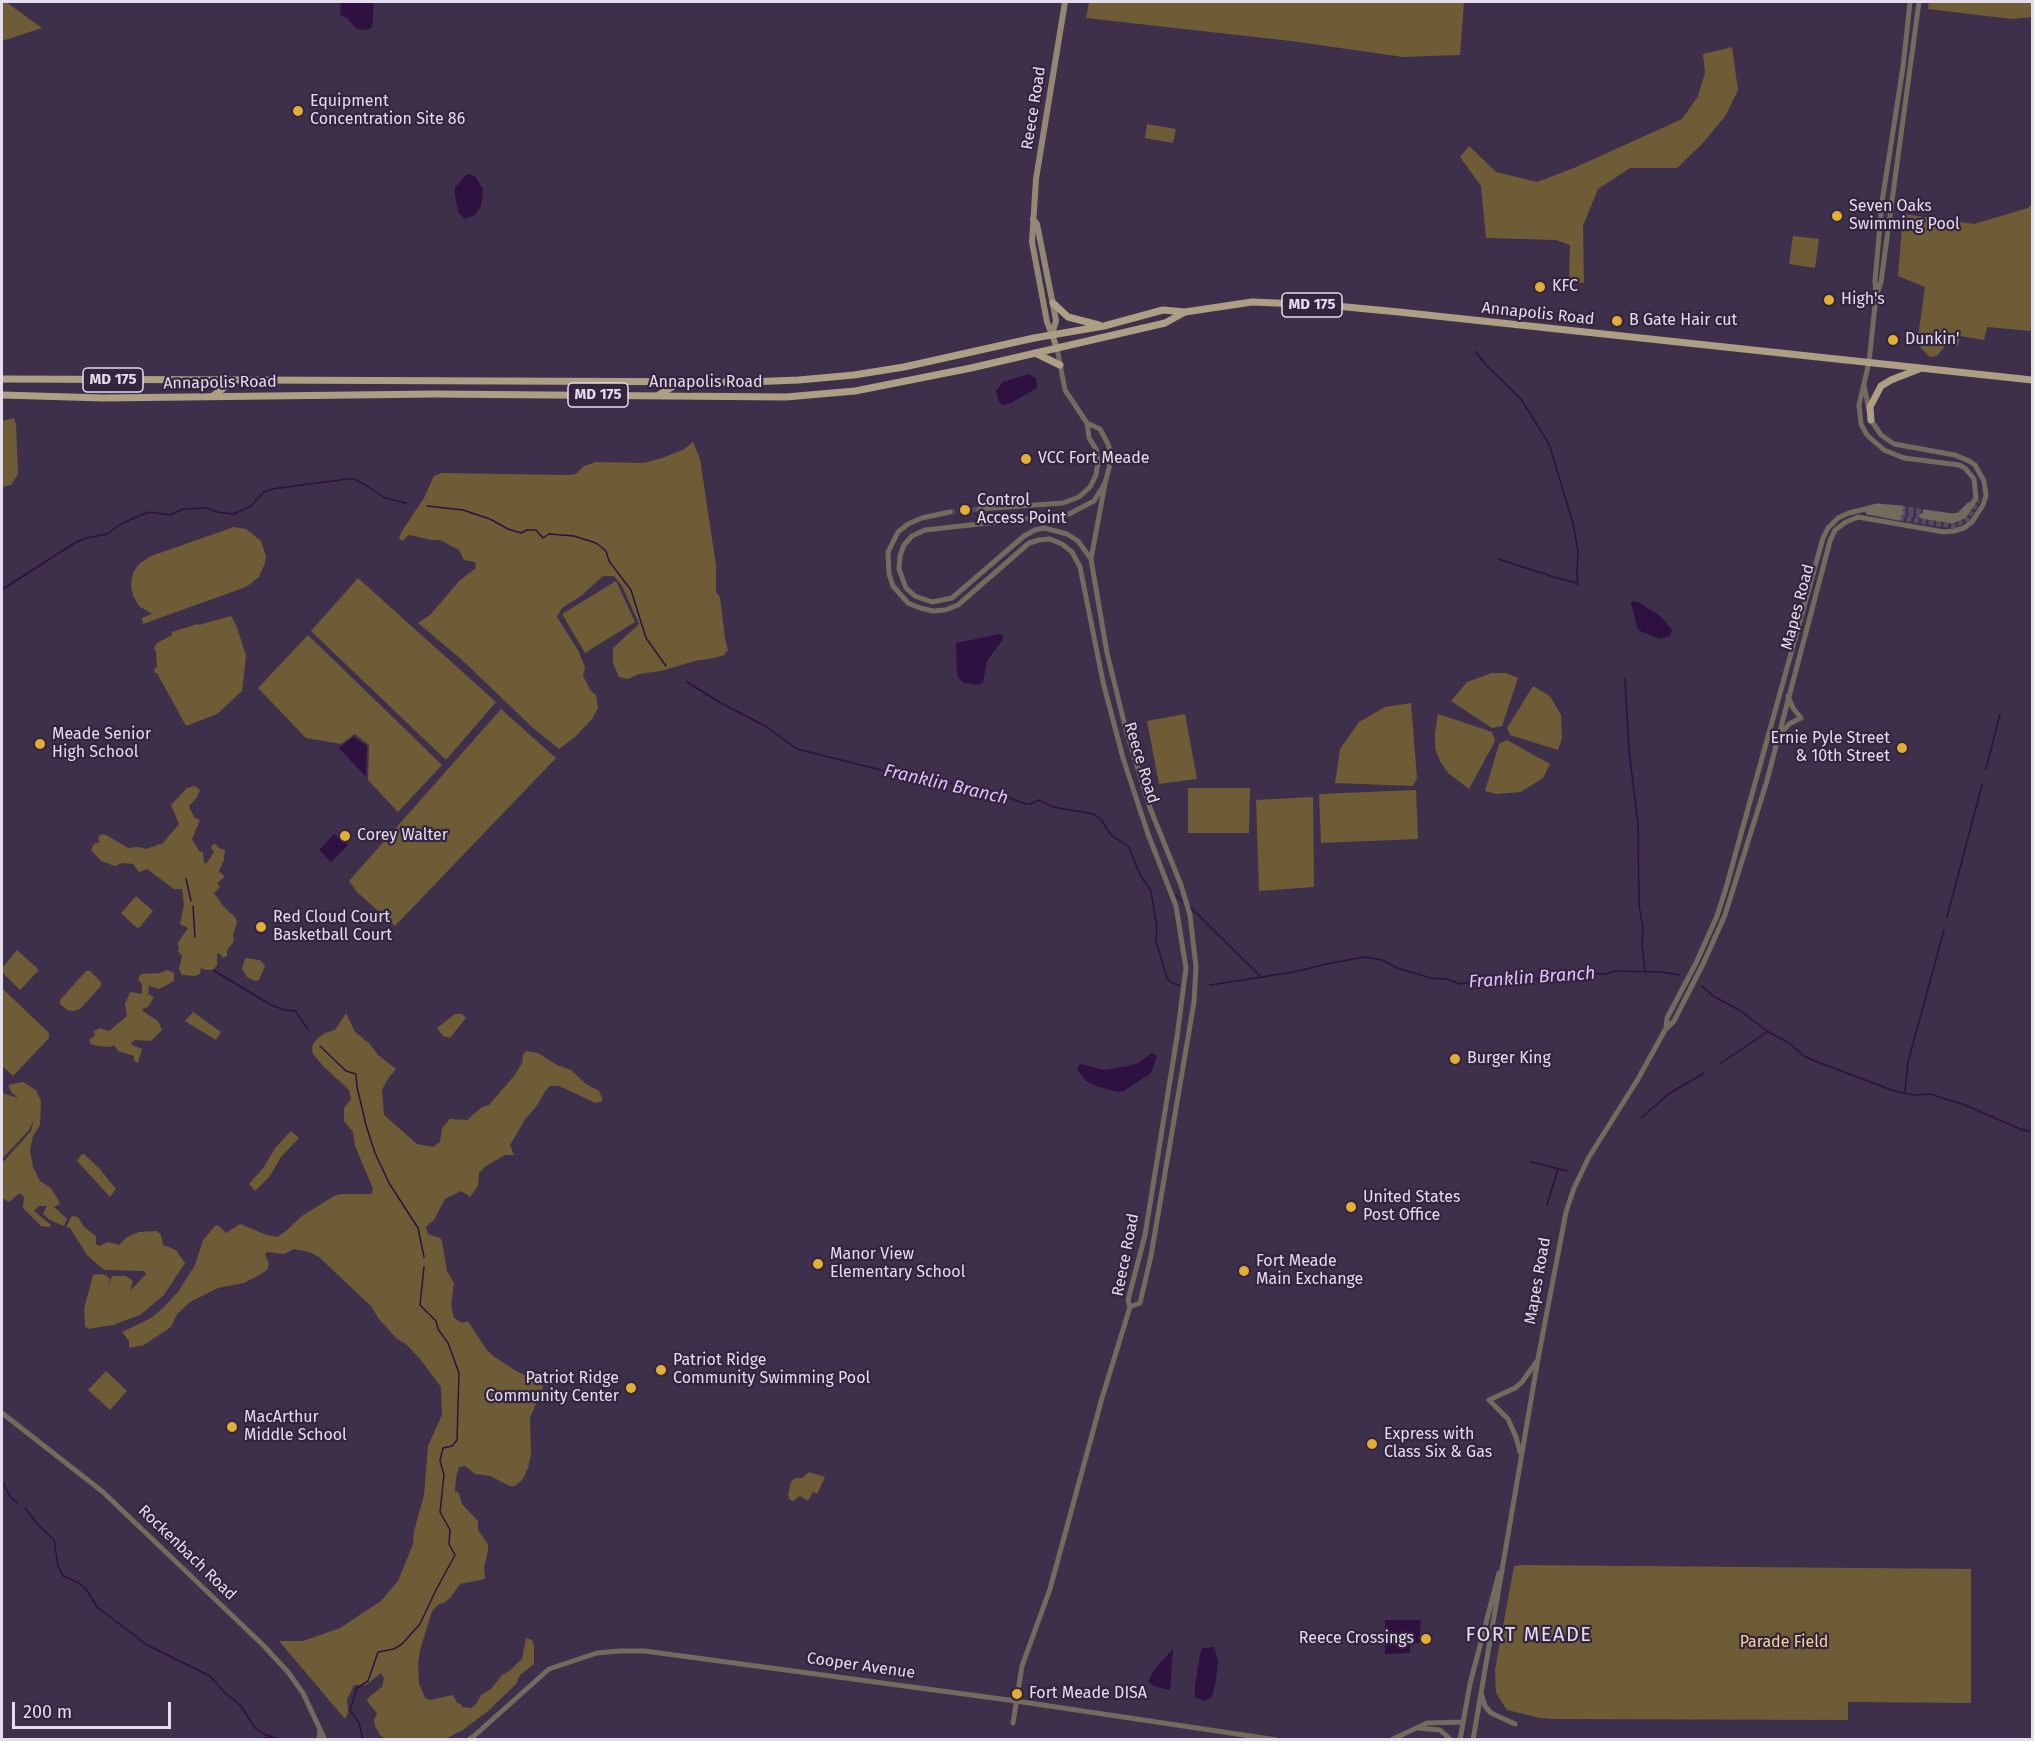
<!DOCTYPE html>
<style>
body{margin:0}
#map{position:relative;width:2034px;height:1741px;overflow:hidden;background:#3e2f4a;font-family:"Fira Sans",sans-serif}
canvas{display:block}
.frame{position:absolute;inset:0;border:3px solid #e5dced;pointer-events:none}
.scale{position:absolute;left:12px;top:1702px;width:159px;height:27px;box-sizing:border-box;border:3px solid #e5dced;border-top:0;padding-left:8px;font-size:18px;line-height:21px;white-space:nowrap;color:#e5dced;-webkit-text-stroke:4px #34253f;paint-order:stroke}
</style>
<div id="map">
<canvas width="2034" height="1741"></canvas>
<div class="frame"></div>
<div class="scale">200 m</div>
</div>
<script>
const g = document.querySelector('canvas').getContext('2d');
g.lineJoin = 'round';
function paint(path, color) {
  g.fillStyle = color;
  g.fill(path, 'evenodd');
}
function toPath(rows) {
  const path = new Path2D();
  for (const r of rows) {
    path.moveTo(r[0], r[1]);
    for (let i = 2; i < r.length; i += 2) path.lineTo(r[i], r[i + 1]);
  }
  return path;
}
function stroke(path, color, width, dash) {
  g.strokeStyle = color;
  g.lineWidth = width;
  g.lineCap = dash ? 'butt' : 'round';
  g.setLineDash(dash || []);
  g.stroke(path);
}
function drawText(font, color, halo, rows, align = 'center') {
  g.font = font + ' "Fira Sans",sans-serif';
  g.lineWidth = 4.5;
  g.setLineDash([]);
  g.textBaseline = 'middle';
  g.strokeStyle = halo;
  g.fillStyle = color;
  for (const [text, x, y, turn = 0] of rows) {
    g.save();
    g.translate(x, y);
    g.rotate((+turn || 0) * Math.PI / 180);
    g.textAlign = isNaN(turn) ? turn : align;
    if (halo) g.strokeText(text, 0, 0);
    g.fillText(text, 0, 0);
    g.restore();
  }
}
paint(toPath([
 [2,2,6,2,42,28,2,41],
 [1089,2,1464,2,1460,55,1403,57,1291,41,1086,18],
 [1929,2,2032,2,2032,17,2012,19,1928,9],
 [1732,47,1738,90,1726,115,1702,144,1677,168,1630,168,1598,189,1583,226,1584,283,1569,282,1570,245,1556,240,1486,238,1481,186,1460,157,1469,146,1496,172,1537,182,1574,168,1682,119,1698,96,1705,73,1703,54],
 [1147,124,1176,129,1173,143,1145,138],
 [2032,204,2032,328,2030,331,1987,327,1984,340,1960,336,1958,346,1945,346,1937,356,1930,357,1917,344,1925,287,1898,276,1903,214,1974,224,2028,208],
 [1793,236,1819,239,1815,268,1789,264],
 [14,418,16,424,18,474,11,485,2,487,2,421],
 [693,442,700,459,716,565,716,592,720,597,725,639,728,650,724,655,714,658,695,661,661,671,639,674,628,679,619,677,613,663,613,648,639,624,622,586,614,576,603,576,581,596,562,608,557,617,578,650,585,667,583,676,591,691,596,695,598,708,592,719,575,737,559,749,533,728,461,659,418,623,431,614,459,581,476,568,475,562,464,560,459,550,440,540,431,540,409,535,402,541,399,538,402,531,424,498,434,476,442,473,568,475,576,474,584,466,596,462,643,463,662,458,683,450],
 [234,527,246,529,261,541,266,556,265,563,259,577,246,587,143,624,142,618,152,614,139,606,133,596,131,585,133,573,139,564,151,556],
 [358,578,496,702,446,760,311,631],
 [616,581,635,622,585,653,562,614],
 [231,616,237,627,246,656,242,691,217,714,186,726,157,673,155,673,154,669,157,667,156,652,154,648,157,643,172,635,172,632,197,624,199,625],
 [308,635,442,765,398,812,368,780,369,745,355,734,341,744,306,738,258,688],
 [1492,673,1506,673,1518,678,1502,726,1492,728,1451,701,1467,682],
 [1533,686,1550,696,1561,715,1562,738,1558,750,1510,735,1507,728],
 [1411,703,1417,778,1413,786,1335,783,1340,749,1359,722,1385,707],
 [501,709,556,758,395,926,357,892,349,881],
 [1185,714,1197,779,1159,784,1147,721],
 [1438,714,1492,732,1495,741,1469,789,1448,773,1440,761,1435,748,1435,732],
 [1507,740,1550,764,1543,778,1521,792,1496,794,1485,791,1499,744],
 [195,786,200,790,197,797,189,806,194,817,200,820,192,839,200,852,203,852,204,862,206,864,214,852,211,848,212,845,215,844,219,848,225,850,224,860,219,871,225,877,217,883,220,887,214,893,224,907,235,917,237,922,233,935,234,941,227,950,227,956,223,958,219,953,217,954,217,965,213,970,206,970,201,968,200,974,195,976,182,975,179,969,182,956,178,951,179,946,177,944,188,928,180,924,184,905,182,889,174,889,147,869,139,872,133,864,122,863,115,866,101,861,91,850,94,844,100,842,98,838,101,834,106,835,128,848,139,847,146,849,163,843,179,824,171,805,187,788],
 [1188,788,1250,788,1249,833,1188,833],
 [1416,790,1418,839,1321,843,1319,794],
 [1313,797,1314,887,1259,891,1256,800],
 [136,896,153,911,140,927,137,928,121,913],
 [17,950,39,970,20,990,2,972,2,968],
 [245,958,260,960,265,966,259,980,255,981,247,977,242,969],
 [167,970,174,973,174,981,159,989,149,986,148,994,154,997,148,1007,142,1009,144,1012,158,1021,162,1030,151,1041,135,1040,131,1043,132,1045,142,1049,138,1063,134,1061,134,1056,118,1051,114,1045,111,1047,97,1046,91,1044,89,1040,95,1036,94,1031,100,1028,109,1031,127,1016,125,1004,130,992,142,994,142,985,138,979,141,974,160,973],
 [86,971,90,971,101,982,101,986,80,1009,74,1011,67,1010,60,1004,60,1000],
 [2,988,49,1033,49,1038,13,1076,2,1066],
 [193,1012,221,1032,216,1040,185,1021],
 [346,1013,355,1032,369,1043,378,1055,396,1069,387,1080,382,1090,384,1115,417,1144,433,1147,440,1142,442,1128,450,1119,467,1120,482,1107,489,1105,514,1076,522,1063,523,1055,526,1051,538,1053,557,1065,571,1070,586,1084,599,1091,602,1098,602,1101,596,1103,559,1086,550,1086,546,1090,536,1107,526,1118,510,1145,514,1155,505,1155,486,1166,479,1173,478,1186,470,1197,461,1191,445,1199,434,1220,426,1227,428,1234,440,1238,442,1241,447,1271,454,1283,451,1305,454,1318,462,1323,468,1321,486,1349,493,1356,516,1371,542,1384,543,1387,530,1418,531,1454,528,1468,523,1479,515,1486,510,1486,490,1476,475,1474,465,1466,459,1467,456,1477,455,1491,459,1493,462,1504,478,1521,478,1530,488,1544,488,1551,484,1567,485,1579,460,1584,450,1598,444,1603,439,1604,432,1611,420,1650,418,1663,419,1683,425,1698,430,1700,453,1695,457,1703,461,1704,462,1707,471,1708,476,1704,481,1695,491,1689,502,1675,509,1671,522,1659,526,1638,532,1640,534,1645,534,1664,520,1675,516,1684,488,1711,463,1730,445,1739,386,1739,380,1735,375,1726,374,1720,377,1713,367,1701,369,1697,382,1687,384,1678,381,1673,366,1685,354,1685,347,1700,348,1713,345,1719,279,1641,303,1641,340,1628,381,1601,398,1581,413,1544,414,1531,424,1495,428,1446,442,1415,441,1387,420,1359,406,1344,396,1338,378,1318,372,1307,319,1257,309,1252,294,1249,284,1254,267,1252,265,1254,269,1264,267,1270,261,1274,244,1283,218,1288,190,1302,177,1314,171,1327,144,1345,129,1348,129,1341,122,1332,151,1318,163,1308,178,1292,195,1265,203,1240,215,1226,218,1225,226,1233,240,1224,267,1235,277,1237,286,1231,302,1216,334,1196,341,1194,372,1194,373,1189,355,1146,353,1132,344,1121,344,1108,351,1099,349,1090,323,1066,313,1054,312,1049,313,1044,318,1038,325,1033,335,1030],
 [455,1014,462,1014,466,1018,450,1038,443,1036,437,1028],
 [23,1082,36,1090,41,1101,40,1125,33,1136,30,1150,33,1167,40,1181,51,1188,59,1201,60,1204,54,1207,67,1219,64,1226,50,1220,43,1214,47,1206,39,1206,34,1211,51,1225,49,1227,41,1226,23,1208,24,1197,20,1193,9,1202,2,1198,2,1163,31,1131,34,1120,29,1130,2,1159,2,1093,18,1098,11,1092,8,1085],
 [291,1131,299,1138,281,1157,270,1176,255,1191,249,1184,264,1167,275,1148],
 [82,1154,84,1154,98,1167,116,1189,110,1197,77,1161],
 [72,1216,78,1217,84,1227,96,1236,96,1244,99,1246,108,1242,119,1245,127,1237,139,1232,157,1231,161,1235,163,1245,176,1250,185,1263,164,1295,140,1315,113,1325,88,1329,85,1326,84,1309,93,1275,97,1274,106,1275,110,1279,108,1287,112,1276,126,1276,133,1281,130,1291,146,1274,144,1271,105,1270,98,1265,87,1255,70,1228,66,1227],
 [106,1371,127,1391,110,1410,88,1390],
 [809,1472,825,1477,817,1494,813,1492,808,1501,800,1496,793,1501,790,1500,788,1495,791,1482,795,1478,802,1478],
 [1522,1565,1971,1569,1971,1703,1848,1702,1848,1720,1553,1719,1540,1718,1507,1710,1496,1693,1495,1670,1514,1566]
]), '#6e5c37');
paint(toPath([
 [341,2,374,2,372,27,367,30,357,29,347,18,340,15],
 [467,174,475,176,483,189,481,206,475,215,465,219,458,212,455,195,455,188],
 [1028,374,1036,378,1037,388,1011,403,1003,405,999,402,996,391,1003,382],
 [1633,601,1638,602,1660,616,1672,630,1670,636,1660,639,1640,631,1637,627,1631,603],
 [999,634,1003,636,1003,639,987,661,983,683,977,685,962,682,958,677,957,673,956,643],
 [353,737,367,746,366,777,339,748],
 [334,834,348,845,331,862,319,850],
 [1152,1053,1157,1056,1151,1073,1124,1091,1118,1092,1096,1086,1086,1081,1077,1069,1080,1064,1104,1070,1127,1066,1138,1063],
 [1385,1620,1421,1620,1419,1643,1410,1644,1410,1653,1385,1654],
 [1214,1647,1218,1661,1216,1680,1212,1697,1204,1701,1195,1697,1195,1686,1200,1655,1202,1648],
 [1173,1649,1170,1690,1154,1686,1148,1682,1153,1671]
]), '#2e1141');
stroke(toPath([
 [1475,351,1485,364,1521,399,1549,444,1573,523,1578,551,1577,575,1578,585],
 [427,506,463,510,490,519,508,529,521,533,527,530,536,530,543,538,549,534,574,536,596,543,606,551,609,561,631,590,646,638,666,666],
 [1498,559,1554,577,1577,583],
 [3,589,73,544,86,538,107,534,121,524,148,512,170,515,183,509,207,508,217,512,233,514,250,507,264,492,272,489,348,479,354,479,367,486,385,498,406,503],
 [1625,679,1629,750,1638,824,1639,905,1643,929,1642,944,1645,970],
 [687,682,719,702,767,727,797,749,913,778,937,779,977,792,1004,796,1026,804,1030,804,1039,800,1053,807,1094,814,1102,821,1110,834,1129,847,1140,875,1151,891,1157,928,1156,941,1167,978,1172,983,1179,985],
 [1986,769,2000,714],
 [186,879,191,901],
 [1176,895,1182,901],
 [193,906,195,937],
 [1191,908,1260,976],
 [1947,917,1982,785],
 [213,970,271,1005,285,1010,295,1011,308,1029],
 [1210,985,1294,972,1331,963,1365,957,1382,960,1397,968,1431,978,1447,979,1460,984,1486,979,1500,981,1543,978,1548,975,1566,977,1589,973,1606,974,1614,971,1662,972,1679,975],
 [1702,986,1713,996,1741,1011,1767,1031,1789,1043,1804,1056,1815,1061,1894,1091,1913,1095,1930,1094,1965,1105,2020,1129,2032,1132],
 [320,1046,346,1071,356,1074,357,1087,366,1125,375,1153,389,1183,418,1228,424,1257],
 [1721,1063,1767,1032],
 [1905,1092,1908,1062,1944,930],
 [1641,1118,1670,1093,1704,1073],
 [1531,1162,1567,1171],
 [1547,1205,1558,1169],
 [2,1481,11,1498,18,1503],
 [25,1508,38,1525,54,1540,58,1566,63,1576,79,1583,86,1589,97,1607,147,1645,210,1676,225,1693,240,1705,255,1728,264,1734,279,1739,303,1740],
 [253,1740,270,1737],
 [363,1740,359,1723,350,1710,357,1688,368,1681,378,1652,394,1649,402,1644,420,1624,436,1590,455,1555,449,1544,450,1530,440,1512,444,1475,440,1461,443,1448,452,1446,457,1440,459,1373,448,1343,438,1329,436,1321,420,1305,424,1267]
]), '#2e1141', 1.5);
stroke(toPath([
 [1901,508,1925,512],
 [950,512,979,509],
 [1901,513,1922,516],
 [1899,518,1953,526,1968,519,1977,502,1976,498]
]), '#574962', 5, [5, 2.5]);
stroke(toPath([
 [1910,2,1903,67,1882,202,1875,281,1876,296,1869,362,1859,405,1861,424,1867,435,1884,450,1904,458,1959,465,1965,468,1974,479,1976,498,1964,516,1952,521,1922,516],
 [1877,294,1881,282,1919,2],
 [1087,423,1100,429,1108,444,1112,457,1105,483,1094,501,1069,514,925,530,912,536,904,545,900,556,899,569,906,588,915,596,932,602,952,598,1024,536,1035,530,1044,528,1067,534,1078,541,1091,559,1107,653,1126,730,1150,808,1181,885,1190,915,1196,967,1194,1002,1151,1256,1140,1303,1130,1307],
 [979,509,1063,503,1079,497,1090,487,1096,475,1098,462,1096,449,1089,438,1087,423,1065,390,1057,348],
 [1868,509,1901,513],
 [950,512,922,518,908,524,898,532,888,552,889,574,893,586,908,603,920,608,933,611,945,610,958,605,1029,543,1039,540,1050,539,1062,544,1072,552,1080,567,1103,682,1123,758,1148,834,1176,906,1186,968,1177,1037,1145,1235,1128,1300,1130,1307,1102,1398,1050,1589,1022,1666,1013,1723],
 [1868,512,1899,518],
 [1925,512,1952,516,1959,515,1969,505],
 [1091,559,1105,484],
 [1780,735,1789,724,1801,718,1793,708,1788,696],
 [1666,1028,1667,1018,1696,963,1717,916,1726,888,1823,538,1828,528,1838,518,1849,513,1877,506,1901,508],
 [2,1413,103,1492,264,1646,288,1672,303,1693,325,1740],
 [1520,1452,1516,1437,1508,1419,1489,1400,1515,1388,1522,1382,1537,1361],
 [1482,1696,1485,1706,1491,1713,1515,1724],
 [1418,1728,1440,1730,1451,1740],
 [319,1740,320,1729],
 [468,1740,474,1736,549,1669,597,1653,620,1651,645,1651,1016,1701,1277,1740],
 [1391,1740,1427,1723,1463,1722],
 [1460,1740,1470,1684,1499,1573],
 [1473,1740,1538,1359,1566,1212,1574,1188,1589,1157,1638,1079,1665,1030,1674,1021,1704,962,1725,915,1766,784,1830,541,1835,530,1846,522,1858,517,1944,532,1954,531,1964,528,1972,522,1983,505,1986,496,1984,481,1975,465,1969,461,1955,455,1894,444,1881,435,1871,420,1864,385]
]), '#726b5e', 5);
stroke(toPath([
 [1033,219,1037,224,1055,315,1056,321,1052,334],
 [1057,348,1047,322,1032,242,1036,179,1065,2]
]), '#938873', 6);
stroke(toPath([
 [1053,303,1068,317,1099,325],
 [1035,353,1060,365],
 [2,379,747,382,799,380,854,375,904,367,1034,338,1104,326,1163,310,1185,312,1252,302,1325,305,1399,312,2032,380],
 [660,394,674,386,674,380],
 [2,395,104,398,434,394,786,397,855,391,971,368,1165,323,1185,312],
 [213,396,234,380],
 [1871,420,1870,407,1881,386,1891,380,1919,369]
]), '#ac9f83', 7);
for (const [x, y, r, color] of [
 [298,111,6,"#e2af34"],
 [1837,216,6,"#e2af34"],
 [1540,287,6,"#e2af34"],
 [1829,300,6,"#e2af34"],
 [1617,321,6,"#e2af34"],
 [1893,340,6,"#e2af34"],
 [1026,459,6,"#e2af34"],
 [965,510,6,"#e2af34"],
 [40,744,6,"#e2af34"],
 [1902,748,6,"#e2af34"],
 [345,836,6,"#e2af34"],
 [261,927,6,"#e2af34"],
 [1455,1059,6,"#e2af34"],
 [1351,1207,6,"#e2af34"],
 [818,1264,6,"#e2af34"],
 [1244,1271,6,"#e2af34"],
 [661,1370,6,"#e2af34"],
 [631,1388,6,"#e2af34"],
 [232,1427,6,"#e2af34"],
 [1372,1444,6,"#e2af34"],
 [1426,1639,6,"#e2af34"],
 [1017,1694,6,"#e2af34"]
]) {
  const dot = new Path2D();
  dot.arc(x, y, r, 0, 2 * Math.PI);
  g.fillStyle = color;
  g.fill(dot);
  stroke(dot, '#34253f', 2);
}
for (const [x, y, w] of [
 [1312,305,60],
 [113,380,60],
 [598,395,60]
]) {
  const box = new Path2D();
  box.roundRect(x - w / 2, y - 12, w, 24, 4.5);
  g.fillStyle = '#34253f';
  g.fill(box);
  stroke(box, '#e5dced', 1.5);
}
drawText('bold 15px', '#e5dced', null, [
 ["MD 175",1312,305],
 ["MD 175",113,380],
 ["MD 175",598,395]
]);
drawText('16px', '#e5dced', '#34253f', [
 ["Equipment",310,102],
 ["Concentration Site 86",310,120],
 ["Seven Oaks",1849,207],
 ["Swimming Pool",1849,225],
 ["KFC",1552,287],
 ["High's",1841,300],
 ["B Gate Hair cut",1629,321],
 ["Dunkin'",1905,340],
 ["VCC Fort Meade",1038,459],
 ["Control",977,501],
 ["Access Point",977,519],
 ["Meade Senior",52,735],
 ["High School",52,753],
 ["Ernie Pyle Street",1890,739,"right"],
 ["& 10th Street",1890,757,"right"],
 ["Corey Walter",357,836],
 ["Red Cloud Court",273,918],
 ["Basketball Court",273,936],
 ["Burger King",1467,1059],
 ["United States",1363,1198],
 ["Post Office",1363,1216],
 ["Manor View",830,1255],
 ["Elementary School",830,1273],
 ["Fort Meade",1256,1262],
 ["Main Exchange",1256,1280],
 ["Patriot Ridge",673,1361],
 ["Community Swimming Pool",673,1379],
 ["Patriot Ridge",619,1379,"right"],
 ["Community Center",619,1397,"right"],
 ["MacArthur",244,1418],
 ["Middle School",244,1436],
 ["Express with",1384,1435],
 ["Class Six & Gas",1384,1453],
 ["Reece Crossings",1414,1639,"right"],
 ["Fort Meade DISA",1029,1694]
], 'left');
drawText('16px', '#e5dced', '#34253f', [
 ["Reece Road",1034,108,-81],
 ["Annapolis Road",1538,314,6],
 ["Annapolis Road",220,383,-1],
 ["Annapolis Road",706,383],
 ["Mapes Road",1798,607,-75],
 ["Reece Road",1141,763,73],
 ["Reece Road",1126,1255,-79],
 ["Mapes Road",1538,1281,-80],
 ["Rockenbach Road",187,1553,44],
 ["Cooper Avenue",861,1666,8]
]);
drawText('16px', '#f8d691', '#34253f', [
 ["Parade Field",1784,1643]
]);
drawText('italic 18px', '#e3bfff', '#34253f', [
 ["Franklin Branch",946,785,13],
 ["Franklin Branch",1532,978,-4]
]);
g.letterSpacing = '1.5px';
drawText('20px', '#e5dced', '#34253f', [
 ["FORT MEADE",1529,1635]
]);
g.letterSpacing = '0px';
</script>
